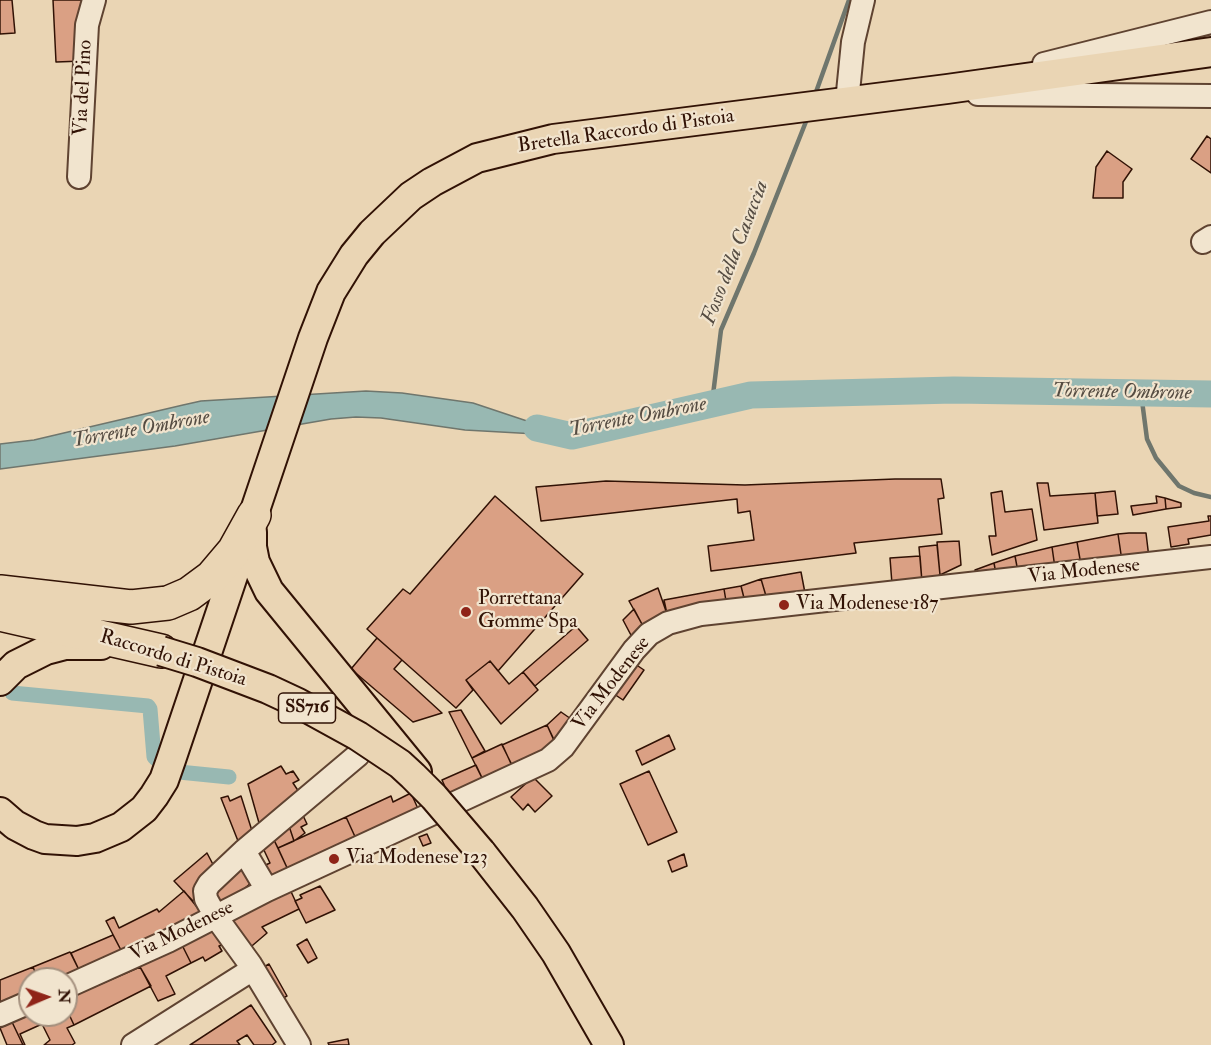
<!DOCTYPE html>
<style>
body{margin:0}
#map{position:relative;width:1211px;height:1045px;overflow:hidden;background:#ead5b4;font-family:"IM FELL Double Pica",serif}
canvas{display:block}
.north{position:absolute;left:18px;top:967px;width:60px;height:60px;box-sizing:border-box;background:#f1e4ce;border:2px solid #a4907e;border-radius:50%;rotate:88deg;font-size:16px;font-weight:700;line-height:24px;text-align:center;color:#311205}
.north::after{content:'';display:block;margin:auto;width:21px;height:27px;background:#8f2418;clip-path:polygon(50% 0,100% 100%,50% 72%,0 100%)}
</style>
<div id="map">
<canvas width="1211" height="1045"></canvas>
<div class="north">N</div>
</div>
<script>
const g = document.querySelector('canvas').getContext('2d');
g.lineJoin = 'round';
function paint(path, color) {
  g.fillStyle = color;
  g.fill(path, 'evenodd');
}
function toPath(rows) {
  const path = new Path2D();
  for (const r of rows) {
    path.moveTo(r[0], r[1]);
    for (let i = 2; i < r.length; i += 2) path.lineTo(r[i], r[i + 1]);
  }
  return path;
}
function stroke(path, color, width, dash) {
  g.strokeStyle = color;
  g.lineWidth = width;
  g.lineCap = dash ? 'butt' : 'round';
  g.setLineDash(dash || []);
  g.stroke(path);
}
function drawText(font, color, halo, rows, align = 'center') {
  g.font = font + ' "IM FELL Double Pica",serif';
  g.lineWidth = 4.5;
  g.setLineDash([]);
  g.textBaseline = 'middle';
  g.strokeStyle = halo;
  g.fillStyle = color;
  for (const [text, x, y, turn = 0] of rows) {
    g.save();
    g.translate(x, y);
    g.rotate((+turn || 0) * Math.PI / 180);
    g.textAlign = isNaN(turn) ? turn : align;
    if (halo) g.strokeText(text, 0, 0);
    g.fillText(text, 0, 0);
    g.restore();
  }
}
const water = toPath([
 [366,391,402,393,473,403,572,436,465,430,381,418,356,417,331,419,175,446,0,469,0,444,34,440,183,405,201,401,366,391]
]);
paint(water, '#98b8b2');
stroke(water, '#6f766d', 1.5);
stroke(toPath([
 [816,92,849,0],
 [1141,393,1147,439,1156,458,1179,486,1194,493,1211,497],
 [712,403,721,330,754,253,807,119]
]), '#6f766d', 4.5);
stroke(toPath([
 [12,693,148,706,150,709,154,757,159,762],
 [179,772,229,777]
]), '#98b8b2', 15);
stroke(toPath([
 [537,428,572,436,751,395,954,390,1211,394]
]), '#98b8b2', 27);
const building = toPath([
 [0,0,12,0,15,33,0,34,0,0],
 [53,0,89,0,83,61,56,62,53,0],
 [1207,136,1211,139,1211,173,1191,159,1207,136],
 [1107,151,1132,169,1123,182,1123,198,1093,198,1096,167,1107,151],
 [895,479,941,479,944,498,938,499,942,534,854,543,856,553,711,571,708,546,754,540,750,511,738,513,737,499,541,521,536,487,606,481,745,485,895,479],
 [1037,483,1048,483,1050,496,1095,493,1098,523,1044,530,1037,483],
 [1002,491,1005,512,1032,509,1037,540,992,555,989,536,996,536,991,493,1002,491],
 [1115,491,1118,514,1097,516,1095,493,1115,491],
 [495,496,583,574,498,671,490,661,466,680,473,690,456,708,367,629,403,589,410,594,495,496],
 [1156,496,1165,498,1166,509,1133,515,1131,506,1157,503,1156,496],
 [1165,498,1181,503,1181,507,1166,509,1165,498],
 [1208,516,1211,516,1211,535,1188,539,1189,544,1171,547,1168,527,1209,521,1208,516],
 [1129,533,1146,533,1149,558,1122,561,1118,534,1129,533],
 [1118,534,1122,561,1081,565,1077,542,1118,534],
 [959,541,961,565,940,575,937,542,959,541],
 [1077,542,1081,565,1055,568,1052,547,1077,542],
 [937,545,940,575,922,582,919,547,937,545],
 [1052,547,1055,568,1018,572,1015,556,1052,547],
 [920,556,922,582,892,584,890,558,920,556],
 [1015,556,1018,572,996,574,994,563,1015,556],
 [994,563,996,574,976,576,975,570,994,563],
 [801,572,805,593,766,596,761,579,801,572],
 [761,579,766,596,744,598,741,586,761,579],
 [741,586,744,598,726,601,724,589,741,586],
 [658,588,667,614,643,626,629,601,658,588],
 [724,589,726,601,667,614,664,600,724,589],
 [634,609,643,626,633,639,623,620,634,609],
 [576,626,588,640,535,686,523,672,576,626],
 [377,638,402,660,394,669,442,713,413,722,351,669,377,638],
 [490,661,509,684,523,672,538,690,501,724,466,680,490,661],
 [635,664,644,670,623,700,614,694,635,664],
 [461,710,485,751,472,758,449,712,461,710],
 [561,712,574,721,556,745,547,725,561,712],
 [547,725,557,746,515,771,502,745,547,725],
 [669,735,675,749,642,765,636,751,669,735],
 [502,744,513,768,484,782,472,758,502,744],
 [476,765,484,782,450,798,442,780,476,765],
 [281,766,286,774,293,771,299,780,293,783,301,795,261,830,248,784,281,766],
 [649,771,677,832,648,845,620,784,649,771],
 [533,777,552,796,535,812,528,804,523,810,511,797,533,777],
 [411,793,419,811,357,841,346,817,391,796,393,802,411,793],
 [228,796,230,801,241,796,253,834,238,841,221,798,228,796],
 [300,809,307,824,301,827,305,833,294,841,289,826,300,809],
 [346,817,357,841,289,872,278,848,346,817],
 [289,826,294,841,278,848,274,840,289,826],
 [427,834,431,843,423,846,419,837,427,834],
 [274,840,289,872,266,883,259,868,270,863,262,846,274,840],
 [207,853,217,872,203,892,193,901,174,881,207,853],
 [684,854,687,866,672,872,668,861,684,854],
 [244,862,257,878,221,908,208,892,244,862],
 [288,885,299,909,262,927,267,933,246,951,222,921,288,885],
 [320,886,335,910,306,923,295,901,302,898,300,895,320,886],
 [184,891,201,912,123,954,106,921,114,917,119,928,157,909,159,912,184,891],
 [213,925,222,945,219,946,222,951,205,961,203,957,191,963,181,943,213,925],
 [113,935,123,954,80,972,71,953,113,935],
 [307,939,317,958,308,963,297,945,307,939],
 [181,943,191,963,166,976,175,994,158,1001,138,963,181,943],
 [70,952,80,972,63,979,38,979,33,967,70,952],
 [269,964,287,996,277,1001,259,970,269,964],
 [33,967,38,979,30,979,30,993,0,1005,0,980,33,967],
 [140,967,151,986,74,1025,66,1008,66,999,140,967],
 [251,1005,276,1042,272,1045,254,1045,247,1035,237,1041,240,1045,190,1045,251,1005],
 [66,1008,74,1025,67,1028,75,1043,72,1045,44,1045,50,1040,42,1024,20,1034,25,1045,23,1045,12,1022,30,1015,66,1015,66,1008],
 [12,1022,23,1045,7,1045,0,1028,12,1022],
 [348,1039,349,1045,329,1045,328,1043,348,1039]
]);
paint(building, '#daa084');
stroke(building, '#311205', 1.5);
const minor = toPath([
 [1044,64,1211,22],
 [978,94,1211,96],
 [847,102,853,42,863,0],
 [79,177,87,25,94,0],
 [1203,242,1211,237],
 [244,851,267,890],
 [66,987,168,941,267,890,548,760,563,747,634,650,649,634,668,623,701,614,1211,557],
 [0,1015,30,1002],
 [133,1045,253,969],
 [299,1045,250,964,216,917,206,899,205,891,209,884,244,851,358,755]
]);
const major = toPath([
 [252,532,252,547,255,562,269,591,417,772],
 [0,681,16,665,46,650,65,645,101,645],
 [0,812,15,825,34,835,45,839,77,841,95,838,121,827,144,809,154,796,164,780,171,760,313,338,331,292,354,255,372,233,411,196,432,182,477,158,553,139,947,89,1211,52],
 [481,852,525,908,556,953,609,1045]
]);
const highway = toPath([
 [0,592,131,607,168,603,189,594,212,577,234,551,254,515],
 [0,614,161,651]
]);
stroke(minor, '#5f4331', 26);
stroke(major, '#311205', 32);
stroke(highway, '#311205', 36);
stroke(minor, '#f1e4ce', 22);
stroke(major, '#ead5b4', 28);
stroke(highway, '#ead5b4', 33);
const majorBridge = toPath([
 [161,651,197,662,268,689,298,703,358,736,400,764,413,776,434,797,481,852]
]);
stroke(majorBridge, '#311205', 32, []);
stroke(majorBridge, '#ead5b4', 28);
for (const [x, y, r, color] of [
 [784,605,6,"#8f2418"],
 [466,612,6,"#8f2418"],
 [334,859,6,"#8f2418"]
]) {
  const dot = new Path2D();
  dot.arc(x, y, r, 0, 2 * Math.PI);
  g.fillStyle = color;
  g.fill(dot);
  stroke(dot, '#f1e4ce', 2);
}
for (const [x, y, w] of [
 [307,708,57]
]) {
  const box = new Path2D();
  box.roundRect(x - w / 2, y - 15, w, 30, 4.5);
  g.fillStyle = '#f1e4ce';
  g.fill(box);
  stroke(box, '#311205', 1.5);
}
drawText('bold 18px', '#311205', null, [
 ["SS716",307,708]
]);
drawText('20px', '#311205', '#f1e4ce', [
 ["Via del Pino",84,88,-87],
 ["Bretella Raccordo di Pistoia",626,132,-8],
 ["Via Modenese",1084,572,-6],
 ["Raccordo di Pistoia",173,659,17],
 ["Via Modenese",612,684,-52],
 ["Via Modenese",182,932,-26]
]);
drawText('20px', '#311205', '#f1e4ce', [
 ["Porrettana",478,600],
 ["Gomme Spa",478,623],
 ["Via Modenese 187",796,605],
 ["Via Modenese 123",346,859]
], 'left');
drawText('italic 21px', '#554c42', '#f1e4ce', [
 ["Fosso della Casaccia",736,253,-69],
 ["Torrente Ombrone",1122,393,1],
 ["Torrente Ombrone",638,418,-11],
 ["Torrente Ombrone",141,430,-10]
]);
</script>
